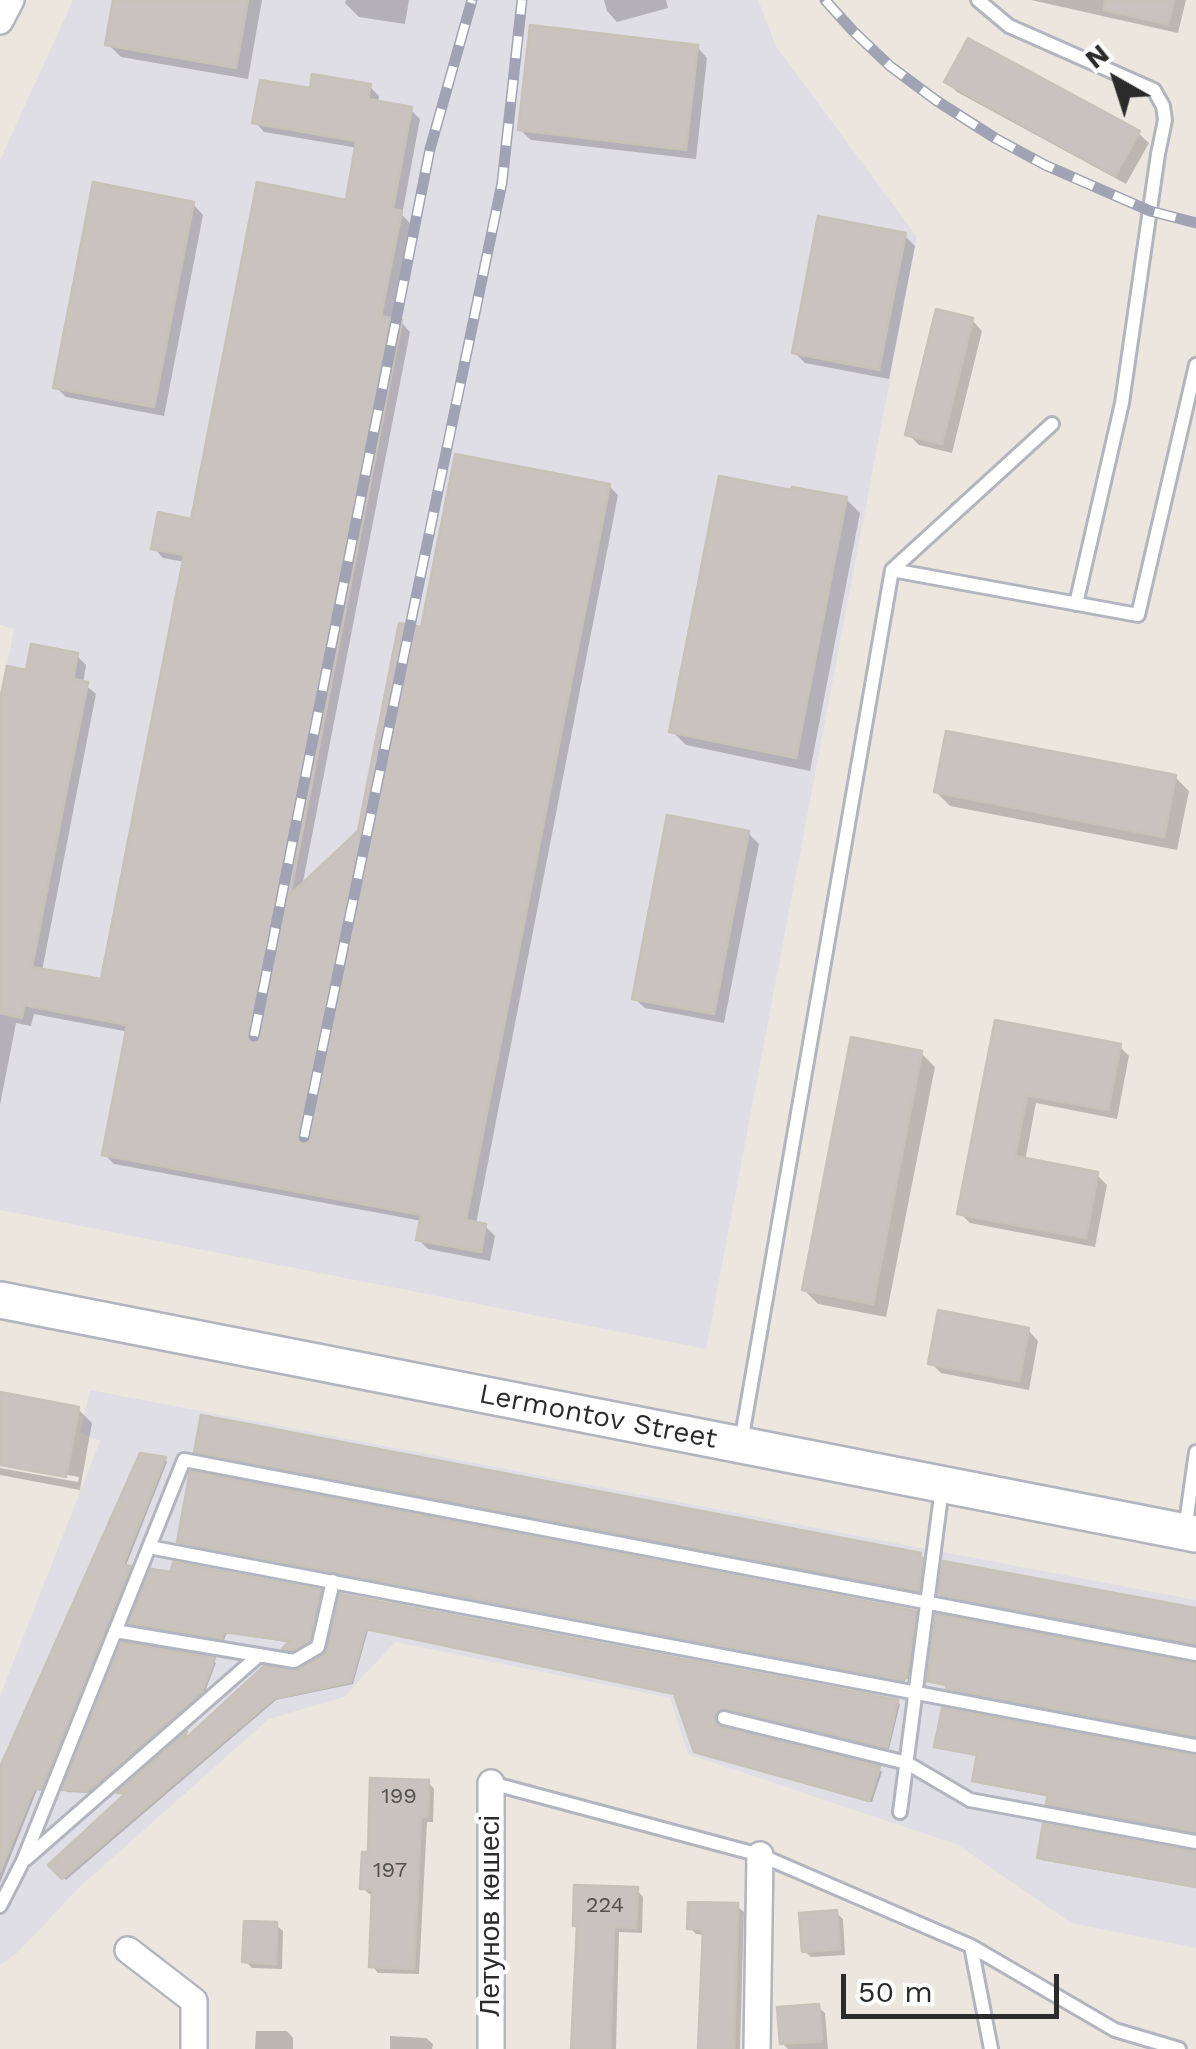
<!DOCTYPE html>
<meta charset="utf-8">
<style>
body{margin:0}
#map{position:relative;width:1196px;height:2049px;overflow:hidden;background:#ece7de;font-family:"Work Sans",sans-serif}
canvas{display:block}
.north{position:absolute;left:1066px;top:30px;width:100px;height:100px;-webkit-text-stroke:8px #fff;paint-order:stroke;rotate:321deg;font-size:28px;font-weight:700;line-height:40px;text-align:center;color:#2b2b2b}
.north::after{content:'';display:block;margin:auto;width:35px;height:45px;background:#2b2b2b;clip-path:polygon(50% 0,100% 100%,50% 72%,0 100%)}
.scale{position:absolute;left:841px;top:1974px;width:218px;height:45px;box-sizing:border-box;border:5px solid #2b2b2b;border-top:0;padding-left:12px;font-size:30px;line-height:35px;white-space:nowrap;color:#2b2b2b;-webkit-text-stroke:8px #fff;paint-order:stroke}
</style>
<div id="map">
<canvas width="1196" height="2049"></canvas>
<div class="north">N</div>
<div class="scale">50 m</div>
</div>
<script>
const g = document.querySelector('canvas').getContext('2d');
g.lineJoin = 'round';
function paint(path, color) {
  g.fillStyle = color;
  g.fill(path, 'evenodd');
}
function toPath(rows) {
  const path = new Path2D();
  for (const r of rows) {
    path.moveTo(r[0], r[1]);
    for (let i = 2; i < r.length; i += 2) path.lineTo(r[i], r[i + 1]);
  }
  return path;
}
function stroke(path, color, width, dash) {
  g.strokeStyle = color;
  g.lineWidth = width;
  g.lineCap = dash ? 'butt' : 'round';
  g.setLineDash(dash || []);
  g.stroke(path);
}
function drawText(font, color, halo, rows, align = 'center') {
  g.font = font + ' "Work Sans",sans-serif';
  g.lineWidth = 9;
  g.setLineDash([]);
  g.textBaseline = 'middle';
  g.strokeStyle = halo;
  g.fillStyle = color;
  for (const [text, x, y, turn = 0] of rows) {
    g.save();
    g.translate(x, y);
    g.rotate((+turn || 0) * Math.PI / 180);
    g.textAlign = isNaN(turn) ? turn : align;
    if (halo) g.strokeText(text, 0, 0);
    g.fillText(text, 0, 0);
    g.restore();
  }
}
paint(toPath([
 [73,0,758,0,776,46,917,237,706,1349,0,1210,0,700,14,629,0,625,0,160],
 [90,1390,1196,1600,1196,1948,1071,1923,958,1845,688,1754,670,1698,395,1642,344,1697,269,1719,82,1885,17,1953,0,1965,0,1696,100,1441,80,1433]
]), '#e0dee5');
paint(toPath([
 [116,0,262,0,248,79,121,57,108,44],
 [346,0,409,0,405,24,359,17,345,3],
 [604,0,666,0,668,8,617,22,607,11],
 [1031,0,1186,0,1178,33],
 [697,47,707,58,696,159,531,140,520,130],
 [947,82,1138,133,1149,143,1126,184,957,92],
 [370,87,379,96,378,103,410,109,420,119,402,215,410,223,391,320,401,322,410,332,302,887,361,833,423,630,609,486,618,495,476,1224,485,1226,495,1236,490,1261,428,1249,418,1239,422,1221,114,1164,105,1155,129,1032,34,1014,31,1026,16,1023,0,1105,0,713,28,673,76,655,86,665,83,683,96,694,42,971,103,982,185,562,163,558,154,548,193,521,348,203,358,148,264,132,255,122,312,91],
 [193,204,203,215,164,416,66,397,56,387],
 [904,235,915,246,889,379,805,363,794,352],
 [972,320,982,331,952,453,919,445,908,434],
 [846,499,860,513,810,771,686,745,672,731],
 [1175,777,1189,791,1177,850,950,806,936,792],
 [748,833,759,844,724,1023,645,1008,634,998],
 [997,1023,1119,1046,1129,1056,1117,1119,1036,1103,1025,1161,1097,1175,1107,1185,1095,1247,970,1223,960,1213],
 [921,1053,935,1067,886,1317,818,1304,804,1290],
 [1028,1330,1038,1341,1029,1390,941,1373,931,1363],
 [0,1395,78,1409,92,1423,80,1490,0,1475,0,1468,78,1482,79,1477,0,1463],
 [196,1451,920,1555,924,1563,921,1592,199,1454],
 [165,1460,167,1462,125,1568,132,1571,44,1791,37,1790,0,1883,0,1773],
 [179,1541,915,1613,918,1616,909,1679,906,1678,905,1681,182,1544],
 [320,1592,322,1595,311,1643,296,1652,286,1649,293,1643,227,1633,224,1640,135,1625,132,1623],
 [941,1594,1196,1611,1196,1645,944,1596],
 [342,1596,897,1702,900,1704,889,1749,731,1710,723,1710,716,1718,716,1726,720,1730,879,1769,882,1772,872,1802,699,1754,696,1751,677,1695,368,1630,353,1684,276,1700,66,1880,52,1865,128,1795,121,1793,187,1735,190,1738,328,1655],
 [213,1660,216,1663,204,1694,91,1793,67,1792,65,1790],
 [1196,1666,1196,1737,952,1690,948,1686,932,1683,930,1681],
 [937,1746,1196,1758,1196,1833,1052,1806,1049,1803,1050,1797,978,1783,975,1780,980,1756,940,1749],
 [428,1782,434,1789,433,1822,427,1822,419,1974,378,1973,372,1966,374,1894,369,1894,363,1888],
 [1196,1854,1196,1888,1042,1860,1040,1857],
 [637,1890,643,1897,642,1933,619,1932,616,2049,574,2049,580,1929,575,1925],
 [737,1906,744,1912,740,2049,700,2049,705,1935,696,1934,690,1928],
 [836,1913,843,1919,845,1955,811,1957,804,1951],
 [276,1925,283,1931,282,1969,252,1968,245,1961],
 [818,2007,825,2013,828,2049,788,2049,782,2043],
 [256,2031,287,2031,293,2038,293,2049,255,2049],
 [390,2036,426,2038,433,2044,432,2049,390,2049]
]), '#0003');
const building = toPath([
 [113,0,248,0,236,68,105,45,113,0],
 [1105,0,1174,0,1168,24,1104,10,1105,0],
 [530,25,698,45,686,150,518,130,530,25],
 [968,38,1140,131,1115,176,944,82,968,38],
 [312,74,371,84,368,99,412,107,393,209,402,211,381,316,402,320,290,895,358,831,399,623,421,627,455,454,610,484,466,1220,486,1224,481,1252,416,1240,421,1215,102,1155,127,1025,24,1005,22,1018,0,1013,0,700,7,666,26,670,31,644,78,653,73,679,88,682,32,967,101,979,184,555,151,549,158,512,191,519,257,182,346,200,356,141,252,123,260,80,310,88,312,74],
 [93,182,194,202,154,407,53,388,93,182],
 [818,216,906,233,879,370,792,353,818,216],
 [936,309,973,318,942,444,905,435,936,309],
 [719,476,791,490,792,487,847,497,796,758,669,732,719,476],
 [946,731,1176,775,1164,837,934,792,946,731],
 [667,815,749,831,714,1014,632,999,667,815],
 [995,1020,1121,1044,1108,1110,1027,1095,1015,1156,1098,1172,1086,1238,957,1214,995,1020],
 [851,1037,922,1051,873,1304,802,1290,851,1037],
 [938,1310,1029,1328,1019,1381,928,1364,938,1310],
 [0,1392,79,1407,66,1477,0,1465,0,1392],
 [201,1415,921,1553,920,1557,923,1558,919,1591,194,1452,201,1415],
 [140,1453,166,1457,123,1565,131,1566,41,1789,34,1789,0,1872,0,1767,140,1453],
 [190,1471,916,1611,907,1678,904,1677,903,1680,177,1542,190,1471],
 [943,1561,1196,1608,1196,1644,938,1594,943,1561],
 [173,1562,321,1590,309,1641,292,1651,282,1649,290,1641,224,1632,222,1639,129,1623,151,1569,171,1572,173,1562],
 [340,1594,898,1700,887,1748,726,1708,720,1709,715,1715,715,1722,722,1728,880,1767,869,1801,694,1752,674,1694,366,1629,351,1682,273,1699,62,1879,48,1865,126,1793,117,1793,187,1731,184,1740,264,1666,298,1670,326,1653,340,1594],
 [936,1614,1196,1664,1196,1736,946,1688,947,1685,927,1681,936,1614],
 [122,1642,215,1658,202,1692,88,1791,62,1790,122,1642],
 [942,1708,1196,1756,1196,1832,1046,1804,1048,1795,972,1781,977,1755,934,1747,942,1708],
 [370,1778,429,1780,428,1817,421,1817,414,1969,369,1967,372,1889,360,1889,362,1852,368,1852,370,1778],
 [1043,1824,1196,1852,1196,1887,1037,1858,1043,1824],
 [574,1885,638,1887,636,1928,614,1927,610,2049,571,2049,577,1926,573,1926,574,1885],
 [688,1902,738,1903,734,2049,698,2049,703,1929,687,1929,688,1902],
 [837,1910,840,1949,802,1952,799,1913,837,1910],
 [244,1921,277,1922,276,1964,242,1962,244,1921],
 [819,2004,822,2041,780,2044,777,2007,819,2004]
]);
paint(building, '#c8c3be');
stroke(building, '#c7c2b8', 2.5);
const lane = toPath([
 [978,0,1009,26,1154,90,1163,106,1165,120,1158,154,1122,403,1076,604],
 [892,570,1052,424],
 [741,1442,892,570,1138,615,1196,365],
 [1185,1530,1196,1452],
 [149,1547,1196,1746],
 [115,1631,294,1661,318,1647,333,1581],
 [724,1718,907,1763,970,1800,1196,1842],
 [491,1783,760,1855,971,1946,1115,2030,1179,2049],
 [900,1812,942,1488],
 [26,1859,257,1657],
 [0,1906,23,1861,184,1460,1196,1654],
 [971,1946,991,2049]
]);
const street = toPath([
 [0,21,11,0],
 [491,1783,491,2049],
 [128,1950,194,2001,194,2049],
 [757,2049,760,1855]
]);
const secondary = toPath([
 [0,1300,1196,1534]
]);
stroke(lane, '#b2b4be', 18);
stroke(street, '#b2b4be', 30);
stroke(secondary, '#b2b4be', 40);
stroke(lane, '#fff', 12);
stroke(street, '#fff', 25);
stroke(secondary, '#fff', 35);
const rail = toPath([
 [825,0,853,31,890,66,937,101,995,138,1045,165,1150,211,1196,223],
 [254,1036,430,149,472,0],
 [304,1137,502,183,522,0]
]);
stroke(rail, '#a1a3b4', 11);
stroke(rail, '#fff', 8, [22]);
drawText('22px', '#525150', null, [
 ["199",399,1797],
 ["197",390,1871],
 ["224",605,1906]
]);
drawText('28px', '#2b2b2b', '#fff', [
 ["Lermontov Street",598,1417,11],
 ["Летунов көшесі",491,1916,-90]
]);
</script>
